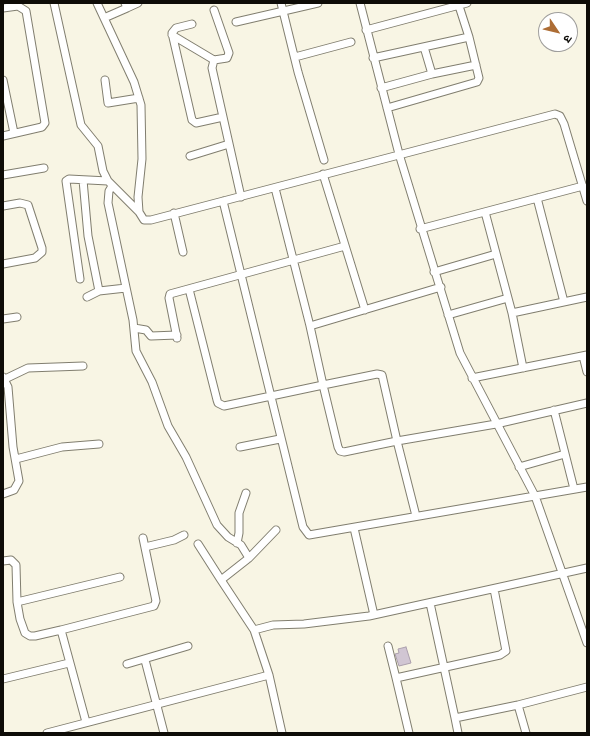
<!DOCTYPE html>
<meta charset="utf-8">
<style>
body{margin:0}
#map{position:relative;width:590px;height:736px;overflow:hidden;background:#f8f5e4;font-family:"Source Serif 4","Noto Sans Devanagari",serif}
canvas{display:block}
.frame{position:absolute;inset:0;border:4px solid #0e0c07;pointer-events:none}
.north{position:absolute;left:538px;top:12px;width:40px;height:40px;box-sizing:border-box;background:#fff;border:1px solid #9f9e9c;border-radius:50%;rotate:125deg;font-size:11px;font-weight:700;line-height:16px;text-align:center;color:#0e0c07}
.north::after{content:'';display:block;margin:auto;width:14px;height:18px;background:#ad6d35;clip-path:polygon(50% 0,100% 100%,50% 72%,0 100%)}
</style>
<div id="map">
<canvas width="590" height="736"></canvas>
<div class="frame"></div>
<div class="north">उ</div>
</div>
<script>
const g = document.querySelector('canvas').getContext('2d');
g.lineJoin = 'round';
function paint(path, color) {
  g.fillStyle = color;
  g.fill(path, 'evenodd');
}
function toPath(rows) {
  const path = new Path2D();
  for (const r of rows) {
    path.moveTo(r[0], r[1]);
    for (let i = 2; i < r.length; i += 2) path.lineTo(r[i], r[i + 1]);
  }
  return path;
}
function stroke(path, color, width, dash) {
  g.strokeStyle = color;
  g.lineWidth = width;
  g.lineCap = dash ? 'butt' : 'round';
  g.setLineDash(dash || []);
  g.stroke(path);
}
const building = toPath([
 [406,647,411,663,399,666,395,654,399,653,398,649,406,647]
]);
paint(building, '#d1c6d3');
stroke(building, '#ab9fad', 1);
const street = toPath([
 [54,3,81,125,98,146,103,171,108,181,139,212],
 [97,3,134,82,141,105,142,159,138,197,139,212,144,220,151,220,555,114,560,116,564,124,587,201],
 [281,3,298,72,324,160],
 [360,3,399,154,460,353,535,496,587,643],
 [3,8,18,6,26,11,45,123,42,127,3,136],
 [127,8,138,3],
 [214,10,229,53,227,58,214,60,212,68,241,197],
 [104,18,127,8,125,3],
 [236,22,318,3],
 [192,24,176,28,172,33,192,120,196,123,223,117],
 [366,30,467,3],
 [172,35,214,60],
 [424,47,432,74],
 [295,57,351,42],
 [373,58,469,37,459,6],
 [3,80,14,133],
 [105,80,108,103,139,98],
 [381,88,432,74,476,65],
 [387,108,477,82,479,78,469,37],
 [190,156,229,144],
 [323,174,365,310],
 [3,175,44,168],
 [83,180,88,236,99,291],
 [112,186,109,191,108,203,133,320,136,351,152,382,168,426,186,457,217,525,228,537,241,545,249,558,221,580,254,630],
 [275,188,310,326],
 [537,198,564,302],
 [223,201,303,527,309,535,587,487],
 [3,206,20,203,28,205,42,248,42,252,35,258,3,264],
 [485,212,512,313,587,297],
 [174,213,183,252],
 [420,229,583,186],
 [434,272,496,254],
 [80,279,66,181,69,179,108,181],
 [189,289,217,400,218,403,224,406,323,385,310,326,441,287],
 [87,297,99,291,126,288],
 [512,313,523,368],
 [448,315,508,298],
 [3,319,17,317],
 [134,328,146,330,151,336,177,335],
 [177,338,169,298,170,294,345,246],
 [583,356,587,372],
 [3,377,8,387,13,447,19,481,14,490,3,494],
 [472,378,587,355],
 [5,379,28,368,83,366],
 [554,410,574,489],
 [240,447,280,439],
 [16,459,62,447,99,444],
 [519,467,565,454],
 [416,516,397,441,382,375,377,374,323,385,338,447,340,451,344,452,397,441,496,424,587,403],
 [354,528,374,615],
 [237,543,239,533,239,513,246,493],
 [198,544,221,580],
 [145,547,174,540,184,535],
 [249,558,276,530],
 [3,561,11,560,16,565,17,602,20,619,25,633,30,636,35,636,61,630,86,722],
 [17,602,120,577],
 [430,603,455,718,518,705,587,687],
 [61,630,154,606,156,601,143,538],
 [388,646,396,678],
 [145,660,164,733],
 [127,664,188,646],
 [269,675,282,733],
 [3,679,69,663],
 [518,705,526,733],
 [455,718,458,733],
 [47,733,269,675,254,630,273,625,304,624,369,616,587,568],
 [409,733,396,678,500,655,506,651,494,589]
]);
stroke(street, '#817e6f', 9);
stroke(street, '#fff', 7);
</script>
